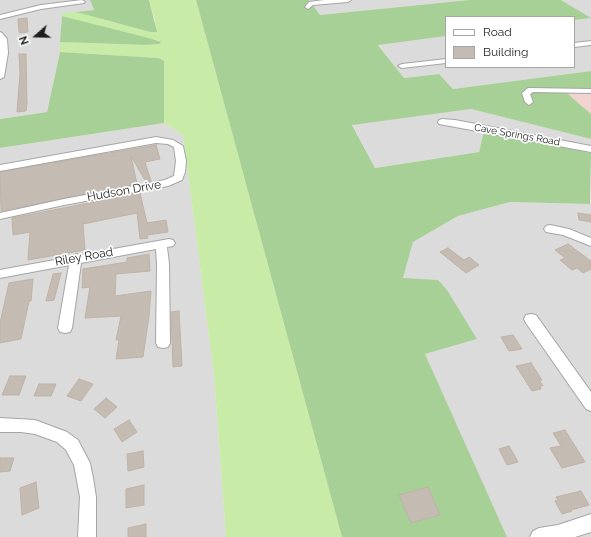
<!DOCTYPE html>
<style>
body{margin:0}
#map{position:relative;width:591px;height:537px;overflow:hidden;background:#efebe3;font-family:Raleway,sans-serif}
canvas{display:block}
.legend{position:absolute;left:445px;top:16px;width:130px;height:52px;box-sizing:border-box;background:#fff;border:1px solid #a5a5a5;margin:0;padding:5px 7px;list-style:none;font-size:12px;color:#1e1e1e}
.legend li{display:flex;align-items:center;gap:8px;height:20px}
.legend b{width:20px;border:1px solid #a5a5a5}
.north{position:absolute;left:16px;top:16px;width:40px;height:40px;-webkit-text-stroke:3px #fff;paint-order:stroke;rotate:250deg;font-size:11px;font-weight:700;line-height:16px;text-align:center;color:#1e1e1e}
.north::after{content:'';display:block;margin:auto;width:14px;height:18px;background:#1e1e1e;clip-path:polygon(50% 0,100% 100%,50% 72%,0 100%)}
</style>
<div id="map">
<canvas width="591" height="537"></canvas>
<ul class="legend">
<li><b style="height:5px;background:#fff"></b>Road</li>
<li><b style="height:11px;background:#c4bbb3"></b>Building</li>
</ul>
<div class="north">N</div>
</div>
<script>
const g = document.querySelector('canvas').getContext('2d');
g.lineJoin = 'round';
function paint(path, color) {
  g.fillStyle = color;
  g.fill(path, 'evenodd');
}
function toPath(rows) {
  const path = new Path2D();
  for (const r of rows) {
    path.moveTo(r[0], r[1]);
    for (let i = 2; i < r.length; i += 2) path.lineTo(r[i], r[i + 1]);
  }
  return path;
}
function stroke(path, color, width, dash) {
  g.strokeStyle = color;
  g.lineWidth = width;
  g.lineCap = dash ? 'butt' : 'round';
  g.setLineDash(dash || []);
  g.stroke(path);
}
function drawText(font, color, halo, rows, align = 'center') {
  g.font = font + ' Raleway,sans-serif';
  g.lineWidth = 3.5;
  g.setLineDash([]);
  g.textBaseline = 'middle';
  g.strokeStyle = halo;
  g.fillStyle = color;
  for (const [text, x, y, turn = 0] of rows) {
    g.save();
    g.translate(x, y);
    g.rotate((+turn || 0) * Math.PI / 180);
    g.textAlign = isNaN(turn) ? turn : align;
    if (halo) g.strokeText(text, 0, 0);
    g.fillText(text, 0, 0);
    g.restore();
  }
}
paint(toPath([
 [0,0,90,0,94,10,62,14,60,52,47,112,0,119],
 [309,0,469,0,320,15],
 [561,0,591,0,591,71,453,89,439,74,404,78,378,44,446,36,446,67,574,67,574,20,590,18],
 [471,109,591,139,591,153,484,131,479,152,375,168,352,124],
 [164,123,183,135,214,375,226,537,0,537,0,148],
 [510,202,590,204,591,202,591,537,507,537,424,354,477,339,403,278,413,242,458,216]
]), '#dcdbdb');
paint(toPath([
 [591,91,591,114,567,93]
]), '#f1d3d2');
paint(toPath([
 [149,0,196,0,342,537,226,537,214,375,183,135,164,123,164,61,159,58,60,52,60,42,146,45,160,41,62,16,62,13,76,12,150,32,156,32,155,20]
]), '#c8eba7');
paint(toPath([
 [90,0,149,0,157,32,150,32,76,12,94,10],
 [196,0,309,0,320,15,469,0,561,0,591,18,574,20,574,17,446,17,446,36,378,45,404,78,439,74,453,89,591,71,591,91,567,93,591,114,591,139,471,109,352,125,375,168,479,152,484,131,591,153,590,204,510,202,458,216,413,242,403,278,438,280,447,290,477,339,425,354,507,537,342,537],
 [62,16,149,38,161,42,159,44,146,45,60,42],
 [60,52,159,58,164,61,164,123,0,148,0,119,47,112]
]), '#a7d097');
const building = toPath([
 [27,18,28,32,20,33,19,32,18,19,27,18],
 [19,54,26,54,27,104,26,111,17,112,20,74,19,54],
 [156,145,160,159,145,162,151,181,146,182,131,156,137,184,1,211,0,172,156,145],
 [140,193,147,223,166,220,168,232,147,235,148,238,140,239,137,213,83,224,85,250,28,260,30,232,13,235,12,218,140,193],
 [578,213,591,215,591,222,579,220,578,213],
 [568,244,591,261,591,269,583,273,577,268,572,270,560,260,565,258,555,250,568,244],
 [448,248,464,260,469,257,479,265,466,273,440,252,448,248],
 [149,254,150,271,116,274,115,296,151,291,149,316,143,357,116,359,119,340,116,340,121,316,85,318,90,287,82,288,83,269,127,262,127,258,149,254],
 [61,273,54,300,46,301,53,274,61,273],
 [33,279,31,301,29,301,21,339,0,343,0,323,9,283,33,279],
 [179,311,182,366,173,367,171,312,179,311],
 [513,335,522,349,509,351,501,337,513,335],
 [531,363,542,380,539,380,543,386,540,386,541,389,532,391,516,366,531,363],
 [10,376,26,376,19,395,2,395,10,376],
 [79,379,93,384,81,401,67,396,79,379],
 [39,384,56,384,51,396,34,396,39,384],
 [106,398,117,407,105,418,94,409,106,398],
 [129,420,137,432,122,442,114,429,129,420],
 [565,430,585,462,562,468,550,448,561,446,553,433,565,430],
 [509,446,518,462,507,465,499,449,509,446],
 [143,451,144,467,128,471,127,454,143,451],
 [0,458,14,458,10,471,0,472,0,458],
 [36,482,39,508,22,515,20,488,36,482],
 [144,485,144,505,126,508,126,489,144,485],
 [428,487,440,515,411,523,399,495,428,487],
 [581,491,589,505,571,510,572,511,562,514,555,501,558,500,556,497,581,491],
 [146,524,146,537,128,537,128,528,146,524]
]);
paint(building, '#c4bbb3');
stroke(building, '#c1b2a5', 1);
const minor = toPath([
 [82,0,85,2,84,3,41,9,0,19,0,15,41,5,82,0],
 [324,0,351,0,348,2,313,5,308,9,305,7,309,2,324,0],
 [0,32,2,33,7,39,8,53,4,77,0,79,0,32],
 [591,41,591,45,574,47,574,43,591,41],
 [446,59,446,63,402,68,398,66,402,64,446,59],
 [528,88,591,89,591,93,533,92,530,94,533,102,529,105,525,102,522,93,528,88],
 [442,119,455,120,591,146,591,152,439,124,438,122,439,120,442,119],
 [156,137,173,140,183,146,186,161,185,172,182,180,168,186,64,205,0,219,0,213,64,199,165,180,174,176,176,161,174,147,168,144,156,143,0,171,0,165,156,137],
 [550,225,569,229,591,238,591,246,563,235,546,232,544,229,546,226,550,225],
 [169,239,173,240,175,243,173,246,167,247,169,264,170,343,168,347,163,348,158,347,156,343,157,264,156,249,81,263,72,328,70,332,65,333,60,332,58,328,69,265,0,278,0,270,71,257,76,254,80,255,169,239],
 [531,314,536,315,591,392,591,411,586,409,526,323,524,319,526,315,531,314],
 [0,418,35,420,67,432,78,440,90,463,93,478,96,497,96,537,78,537,80,497,74,465,66,450,57,442,35,434,21,432,0,432,0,418],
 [591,514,591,532,575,537,530,537,533,531,539,528,558,525,591,514]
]);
stroke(minor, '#a5a5a5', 2);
paint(minor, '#fff');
drawText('10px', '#1e1e1e', '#fff', [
 ["Cave Springs Road",517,135,10]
]);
drawText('12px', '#1e1e1e', '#fff', [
 ["Hudson Drive",124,191,-10],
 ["Riley Road",84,257,-10]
]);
</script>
